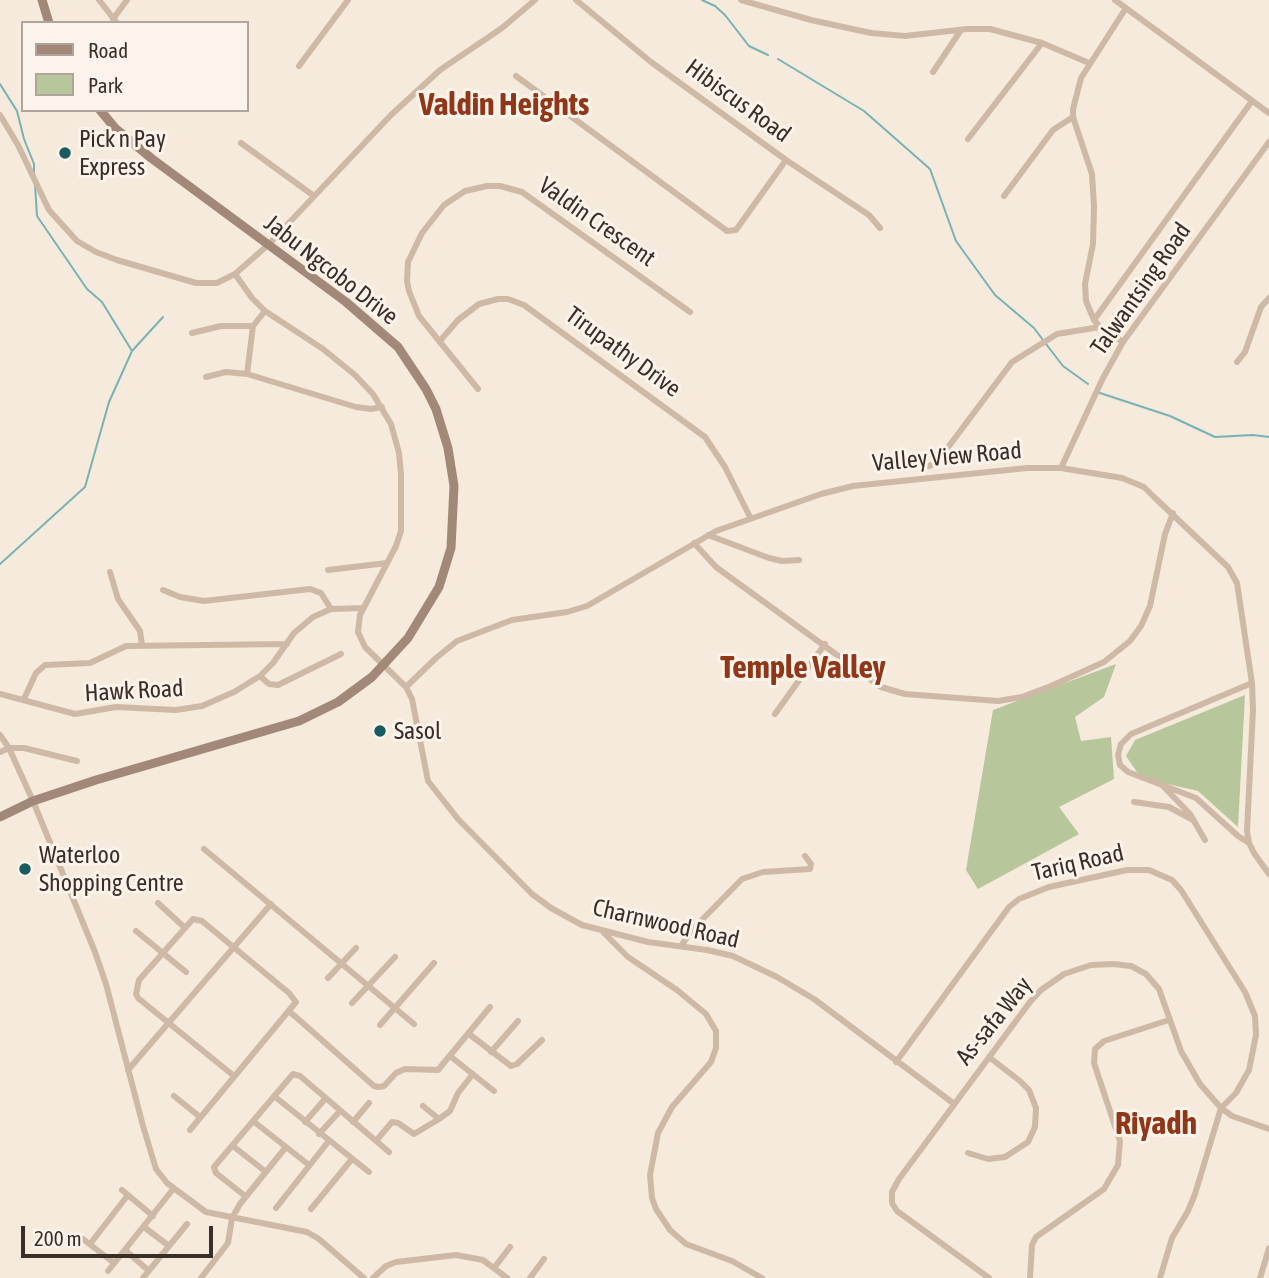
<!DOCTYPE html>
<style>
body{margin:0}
#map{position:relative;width:1269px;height:1278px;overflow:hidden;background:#f5eadc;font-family:"Asap Condensed",sans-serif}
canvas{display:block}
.legend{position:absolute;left:21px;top:21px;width:228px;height:91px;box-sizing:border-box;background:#fcf4ea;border:2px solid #aea59c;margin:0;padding:9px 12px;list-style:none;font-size:21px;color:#3a2e28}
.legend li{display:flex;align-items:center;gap:14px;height:35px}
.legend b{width:35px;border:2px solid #aea59c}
.scale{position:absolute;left:21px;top:1226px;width:192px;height:32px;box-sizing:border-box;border:4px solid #3a2e28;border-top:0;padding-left:9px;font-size:21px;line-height:24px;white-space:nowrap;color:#3a2e28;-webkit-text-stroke:5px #fcf4ea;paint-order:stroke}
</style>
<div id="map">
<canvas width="1269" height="1278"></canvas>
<ul class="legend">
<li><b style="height:9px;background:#a28878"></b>Road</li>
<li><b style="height:19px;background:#b7c69b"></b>Park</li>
</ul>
<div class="scale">200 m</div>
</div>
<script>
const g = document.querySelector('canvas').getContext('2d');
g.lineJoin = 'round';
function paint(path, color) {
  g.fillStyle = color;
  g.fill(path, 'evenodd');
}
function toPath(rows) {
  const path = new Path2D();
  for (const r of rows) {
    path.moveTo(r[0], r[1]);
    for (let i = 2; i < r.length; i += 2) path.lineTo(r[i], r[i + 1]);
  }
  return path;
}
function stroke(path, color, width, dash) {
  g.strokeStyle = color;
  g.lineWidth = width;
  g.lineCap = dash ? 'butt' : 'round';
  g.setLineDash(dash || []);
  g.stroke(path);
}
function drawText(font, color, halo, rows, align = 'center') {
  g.font = font + ' "Asap Condensed",sans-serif';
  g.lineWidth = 6;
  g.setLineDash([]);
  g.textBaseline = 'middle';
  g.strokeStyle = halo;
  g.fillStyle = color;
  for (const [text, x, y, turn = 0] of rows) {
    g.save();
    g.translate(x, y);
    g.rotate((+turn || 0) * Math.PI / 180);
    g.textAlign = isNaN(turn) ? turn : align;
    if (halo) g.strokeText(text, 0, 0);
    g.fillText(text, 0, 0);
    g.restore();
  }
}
paint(toPath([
 [1116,664,1104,697,1075,717,1081,741,1111,737,1114,779,1059,807,1079,834,978,889,966,870,993,710],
 [1245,695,1238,827,1198,791,1141,778,1126,756,1135,740]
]), '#b7c69b');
stroke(toPath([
 [702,0,715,6,725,15,749,46,768,55],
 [778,59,864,111,930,169,956,241,995,295,1034,328,1043,340],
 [0,84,17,111,24,139,34,164,34,173],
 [35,185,37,216,87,289,102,302,132,351],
 [1046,344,1063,366,1088,384],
 [1100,393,1170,416,1215,437,1253,435,1269,437],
 [0,564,85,487,109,402,132,351,163,317]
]), '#78b2b5', 2);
stroke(toPath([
 [99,0,117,23],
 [576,0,651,62,786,160,869,215,880,228],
 [741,0,811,20,871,33,905,36,967,29,990,29,1042,43,1089,63],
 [1115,0,1269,113],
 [113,19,127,0],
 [299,66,348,0],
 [933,72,961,30],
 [516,76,727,231,736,230,786,160],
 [0,115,18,145,49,210,77,241,96,252,117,260,196,283,217,283,235,274,268,245,391,115,440,70,502,28,535,0],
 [968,139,1042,43],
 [241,143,314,196],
 [1004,196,1053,130,1073,117],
 [235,274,252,298,265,311,323,349,355,375,373,394,391,424,399,453,401,474,401,531,396,546,360,615,358,632,365,647,406,687,412,699,428,781,458,819,532,894,551,908,582,925,648,942,707,950,733,956,777,977,814,999,953,1103],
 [1094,320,1252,101],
 [253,326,265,311],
 [192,333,221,326,253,326],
 [440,341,458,320,479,304,498,299,508,299,524,305,705,437,725,467,750,517],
 [1123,342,1100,327,1094,320,1086,301,1085,284,1093,244,1094,206,1092,174,1073,117,1073,109,1081,78,1126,8],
 [1237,362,1245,352,1261,307,1269,298],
 [247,374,253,326],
 [206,377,226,372,247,374,356,407,371,409,382,407],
 [478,389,419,316,409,291,407,281,408,262,422,233,444,205,465,191,487,186,500,186,522,192,690,312],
 [929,466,937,462,1012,362,1057,334,1100,327],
 [1061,468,1103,378,1123,342,1269,142],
 [708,535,769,558,782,561,799,560],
 [694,543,716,567,881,687,905,694,998,701,1022,697,1051,686,1104,662,1130,641,1141,626,1150,606,1165,534,1173,513],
 [328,570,387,563],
 [110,572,118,599,140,631,142,645],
 [163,590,180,597,204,601,310,589,321,593,331,609],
 [260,676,269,684,278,685,341,654],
 [406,687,436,658,457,641,512,620,567,612,587,606,716,531,821,494,853,486,1027,468,1061,468,1122,478,1144,487,1154,497,1228,567,1237,583,1252,683,1253,710,1247,831,1249,843,1254,853,1269,874],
 [0,694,75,714,116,707,176,710,202,706,234,692,260,676,273,663,294,633,313,617,331,609,363,608],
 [24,699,36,673,45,665,90,663,126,646,287,644],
 [775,714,825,644],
 [0,735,9,748,33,801,95,952,106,984,143,1126,156,1169,167,1183,206,1212,307,1232,319,1239,364,1278],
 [0,752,9,748,24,748,77,761],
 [1163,786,1190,814,1205,840],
 [1134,802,1169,807,1193,820],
 [1249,843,1238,836,1196,798,1128,772,1120,765,1118,755,1121,744,1131,734,1252,683],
 [204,849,414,1024],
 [158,903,184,927],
 [136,931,186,972],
 [604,933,628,957,677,990,706,1014,716,1031,716,1048,711,1062,672,1107,658,1133,650,1175,652,1198,656,1209,670,1230,686,1244,732,1261,762,1278],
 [681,946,692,930,742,879,763,872,810,869,811,864,805,856],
 [328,978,356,948],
 [352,1003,395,957],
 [289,1011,374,1086,379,1087,384,1086,396,1073,405,1069,438,1070,490,1007],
 [380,1025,434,963],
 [469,1034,511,1066,517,1064,542,1040],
 [491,1052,518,1021],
 [450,1056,494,1091],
 [896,1062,1009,907,1019,899,1049,887,1127,870,1149,870,1172,880,1181,890,1245,992,1255,1016,1256,1035,1249,1070,1236,1093,1221,1108,1195,1194,1188,1211,1172,1238,1160,1278],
 [128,1070,271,904],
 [174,1096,200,1117],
 [274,1096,369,1172],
 [423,1106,439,1119],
 [253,1121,309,1165],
 [305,1122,325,1099],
 [353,1122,369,1103],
 [190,1130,296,1002,289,993,202,921,193,919,139,980,136,994,138,998,234,1076],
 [319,1134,340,1111],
 [376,1141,392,1122,398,1123,414,1134,439,1119,450,1111,458,1093,473,1074],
 [233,1146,266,1172],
 [968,1153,988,1159,1005,1157,1028,1142,1035,1127,1036,1108,1029,1090,1020,1081,989,1057],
 [122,1190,153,1216],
 [245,1196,216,1173,214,1167,293,1074,300,1076,389,1152],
 [276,1208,328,1142],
 [311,1209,352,1159],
 [144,1227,169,1246],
 [83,1239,114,1263],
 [90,1244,128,1195],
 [125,1250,149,1271],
 [494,1268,510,1247],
 [108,1271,174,1188],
 [143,1278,187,1224],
 [201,1278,228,1243,232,1218,240,1204,286,1147],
 [373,1278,386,1266,396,1262,456,1255,483,1260,507,1278],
 [530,1278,544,1259],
 [989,1278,897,1211,892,1203,892,1192,899,1179,1030,1002,1041,990,1064,974,1091,965,1113,964,1131,966,1146,974,1159,989,1181,1051,1200,1084,1221,1108,1232,1116,1269,1129],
 [1030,1278,1032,1245,1036,1237,1104,1189,1118,1165,1120,1141,1094,1063,1095,1049,1104,1041,1169,1020],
 [1260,1278,1269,1248]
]), '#ceb9a7', 6);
stroke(toPath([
 [42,0,49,23],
 [0,817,33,801,96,780,299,721,338,702,372,677,408,638,439,587,451,548,454,486,448,448,436,409,426,389,398,347,346,302,151,158,115,128,100,110]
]), '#a28878', 9);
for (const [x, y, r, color] of [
 [65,153,7,"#195b60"],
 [380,731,7,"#195b60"],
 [25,869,7,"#195b60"]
]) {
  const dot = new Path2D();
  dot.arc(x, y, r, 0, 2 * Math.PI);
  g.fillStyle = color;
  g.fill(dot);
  stroke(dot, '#fcf4ea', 2.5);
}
drawText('24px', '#3a2e28', '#fcf4ea', [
 ["Hibiscus Road",738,101,36],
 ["Valdin Crescent",597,222,35],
 ["Jabu Ngcobo Drive",331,270,38],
 ["Talwantsing Road",1141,289,-55],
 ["Tirupathy Drive",623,352,36],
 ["Valley View Road",947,457,-5],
 ["Hawk Road",134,691,-3],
 ["Tariq Road",1078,863,-13],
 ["Charnwood Road",666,924,13],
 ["As-safa Way",994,1021,-51]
]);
drawText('24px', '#3a2e28', '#fcf4ea', [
 ["Pick n Pay",79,139],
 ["Express",79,167],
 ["Sasol",394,731],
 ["Waterloo",39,855],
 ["Shopping Centre",39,883]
], 'left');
drawText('bold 32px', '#913719', '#fcf4ea', [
 ["Valdin Heights",504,105],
 ["Temple Valley",803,668],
 ["Riyadh",1156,1124]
]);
</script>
